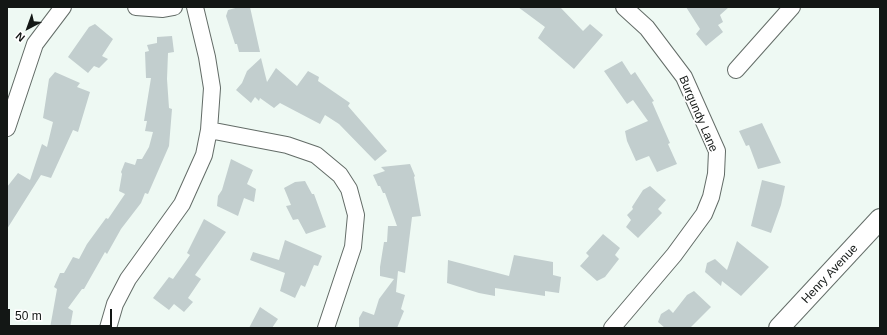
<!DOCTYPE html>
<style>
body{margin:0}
#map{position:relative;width:887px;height:335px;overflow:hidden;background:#eef9f3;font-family:Arial,sans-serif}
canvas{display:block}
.frame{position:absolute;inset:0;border:8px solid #131715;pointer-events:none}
.north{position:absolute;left:8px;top:8px;width:40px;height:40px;-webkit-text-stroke:3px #fff;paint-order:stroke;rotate:221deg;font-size:11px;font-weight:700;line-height:16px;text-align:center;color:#131715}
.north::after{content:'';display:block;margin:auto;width:14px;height:18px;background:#131715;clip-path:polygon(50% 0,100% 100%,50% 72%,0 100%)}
.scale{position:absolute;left:8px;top:309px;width:104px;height:18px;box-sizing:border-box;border:2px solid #131715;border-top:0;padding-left:5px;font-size:12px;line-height:14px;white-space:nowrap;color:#131715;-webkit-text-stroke:3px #fff;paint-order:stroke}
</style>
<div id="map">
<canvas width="887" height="335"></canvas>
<div class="frame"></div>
<div class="north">N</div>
<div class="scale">50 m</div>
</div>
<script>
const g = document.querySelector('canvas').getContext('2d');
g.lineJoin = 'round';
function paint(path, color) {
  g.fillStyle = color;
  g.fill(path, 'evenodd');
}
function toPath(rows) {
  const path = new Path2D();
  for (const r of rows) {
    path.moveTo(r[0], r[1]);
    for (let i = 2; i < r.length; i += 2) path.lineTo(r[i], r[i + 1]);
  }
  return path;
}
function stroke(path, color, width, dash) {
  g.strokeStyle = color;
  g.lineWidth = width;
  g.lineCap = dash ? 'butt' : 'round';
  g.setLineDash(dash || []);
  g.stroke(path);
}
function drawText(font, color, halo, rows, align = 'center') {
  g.font = font + ' Arial,sans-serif';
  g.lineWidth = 3.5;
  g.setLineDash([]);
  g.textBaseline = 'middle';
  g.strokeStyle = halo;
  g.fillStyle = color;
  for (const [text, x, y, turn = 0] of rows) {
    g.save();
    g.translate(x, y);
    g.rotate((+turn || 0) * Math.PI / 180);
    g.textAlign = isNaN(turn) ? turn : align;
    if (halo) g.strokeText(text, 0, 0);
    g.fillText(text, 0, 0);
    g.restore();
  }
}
paint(toPath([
 [239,7,250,7,260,52,239,52,237,44,235,44,226,16,228,10],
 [518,7,560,7,583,31,590,24,603,35,574,69,538,38,545,27],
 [686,7,729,7,720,15,723,22,718,25,723,32,706,46,696,34,700,29],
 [95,24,113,39,102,56,108,59,99,68,94,66,88,73,68,57,89,27],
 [172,36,174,52,168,53,167,79,169,108,172,109,169,146,148,194,145,193,141,203,121,229,107,254,105,252,84,289,82,289,68,308,73,311,70,328,50,328,57,289,54,287,60,273,64,273,73,257,79,259,87,244,106,218,108,219,125,194,119,191,122,174,121,172,125,162,135,165,137,159,142,159,149,147,153,132,145,131,147,121,144,121,151,78,146,78,145,52,149,51,147,45,157,43,157,37],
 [261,58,267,82,276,68,297,86,308,71,319,77,318,81,350,103,348,106,387,151,375,161,339,124,325,115,320,124,280,103,274,108,260,98,259,101,255,97,251,103,236,90,242,83,247,71],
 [622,61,631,75,635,72,654,101,652,102,670,143,668,144,677,164,657,172,649,156,636,161,627,141,625,131,648,121,633,100,627,104,604,71],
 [55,72,80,83,77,87,90,92,78,132,73,130,51,178,41,175,7,229,7,187,18,173,30,180,42,144,47,147,53,122,43,118,49,79],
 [762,123,781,163,758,169,749,145,746,146,739,131],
 [231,159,253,170,247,184,256,189,254,202,244,198,238,216,217,206,218,196,222,190],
 [410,164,415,176,414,177,421,216,412,217,405,273,398,271,396,292,405,295,401,309,404,311,397,328,359,328,359,318,363,311,374,315,379,299,394,279,380,276,380,267,384,242,387,242,388,226,397,226,385,193,383,193,380,186,378,186,373,175,385,171,381,167],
 [762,180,785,186,781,205,771,233,751,226],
 [305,181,312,194,314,194,326,227,306,234,298,219,293,220,286,206,291,205,284,188,295,182],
 [650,186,666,200,658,209,662,213,638,238,626,227,631,220,627,215,633,209,632,207,643,190],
 [204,219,226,232,195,275,201,279,188,298,193,302,184,312,174,304,169,310,153,298,169,277,173,279,190,255,187,253],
 [603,234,620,248,615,255,619,259,605,277,597,281,580,266,589,256,586,253],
 [285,240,322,256,318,266,314,265,305,287,301,285,295,298,280,291,285,273,250,260,253,252,279,260],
 [737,241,769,267,741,296,722,281,721,286,705,272,707,263,715,259,727,270],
 [514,255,553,262,553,275,561,277,559,293,545,291,545,296,495,288,495,296,479,293,447,283,448,260,509,276],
 [694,291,711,307,690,328,665,328,658,322,661,314,669,309,673,313,687,295],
 [260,307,278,319,272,328,249,328]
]), '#c2cece');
const minor = toPath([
 [136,7,163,9,174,7],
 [736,70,792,7],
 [7,128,35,44,63,7],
 [209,130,287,145,316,155,340,175,349,189,356,215,353,247,326,328],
 [108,328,115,304,128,279,182,204,204,155,209,130,212,88,207,57,195,7],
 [612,328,674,255,704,214,711,197,716,174,717,151,684,77,647,28,624,7]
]);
const tertiary = toPath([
 [779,328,880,219]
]);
stroke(minor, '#636c67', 18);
stroke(tertiary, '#636c67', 22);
stroke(minor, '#fff', 16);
stroke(tertiary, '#fff', 20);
drawText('12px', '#131715', '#fff', [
 ["Burgundy Lane",698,114,67],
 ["Henry Avenue",830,274,-47]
]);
</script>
